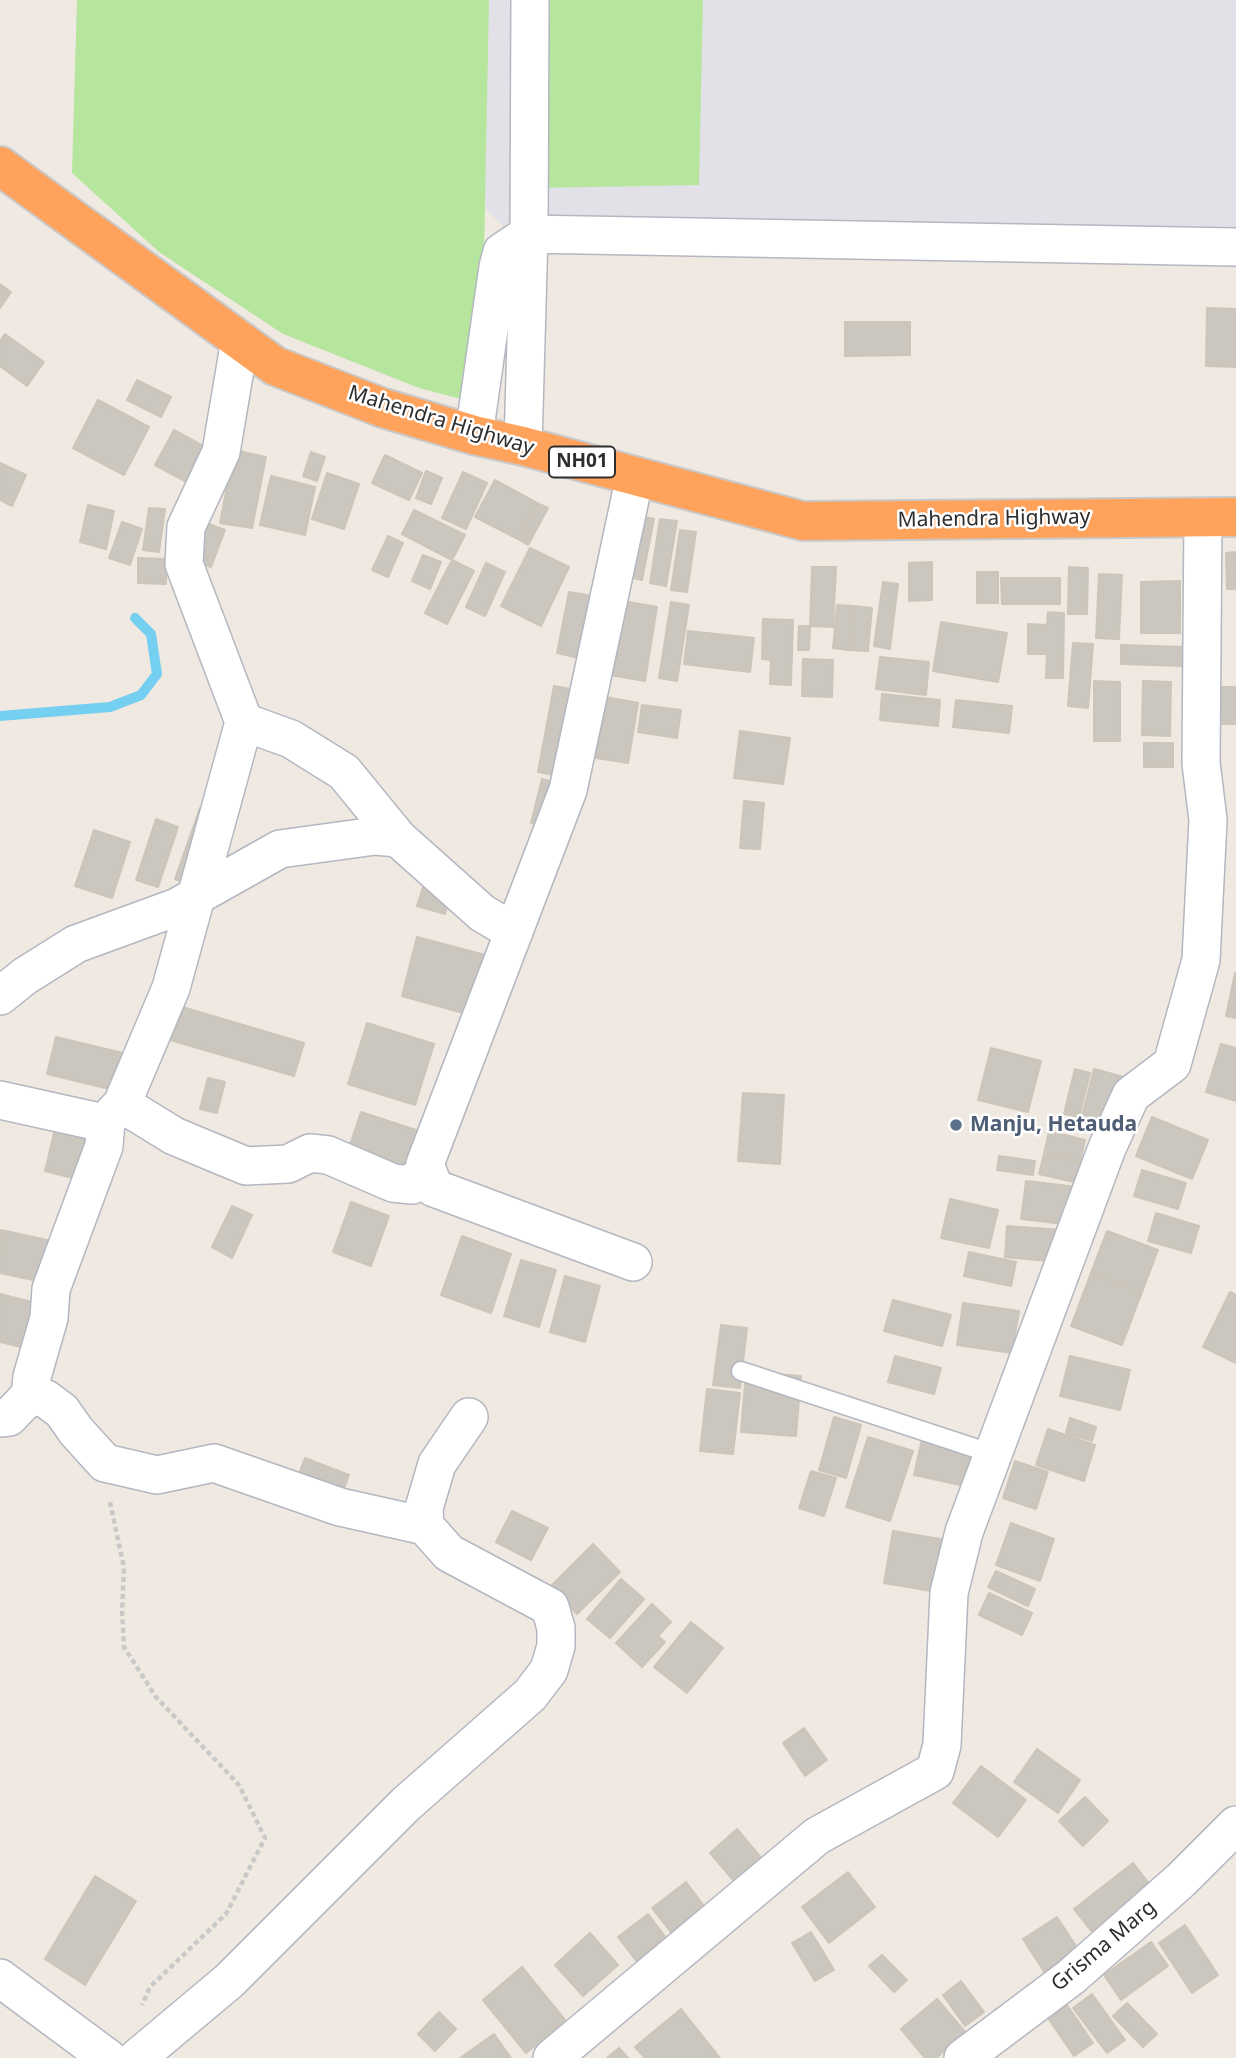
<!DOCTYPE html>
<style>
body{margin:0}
canvas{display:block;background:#efe9e1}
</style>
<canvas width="1236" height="2058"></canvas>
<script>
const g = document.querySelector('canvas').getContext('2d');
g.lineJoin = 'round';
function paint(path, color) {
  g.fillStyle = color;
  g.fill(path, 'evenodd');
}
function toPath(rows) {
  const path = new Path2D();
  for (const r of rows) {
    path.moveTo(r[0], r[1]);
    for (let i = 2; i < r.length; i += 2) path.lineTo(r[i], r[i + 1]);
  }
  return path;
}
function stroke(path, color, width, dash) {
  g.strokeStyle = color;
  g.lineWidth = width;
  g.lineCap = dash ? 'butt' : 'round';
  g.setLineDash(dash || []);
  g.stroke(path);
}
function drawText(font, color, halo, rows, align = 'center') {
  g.font = font + ' "Noto Sans",sans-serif';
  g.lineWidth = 5;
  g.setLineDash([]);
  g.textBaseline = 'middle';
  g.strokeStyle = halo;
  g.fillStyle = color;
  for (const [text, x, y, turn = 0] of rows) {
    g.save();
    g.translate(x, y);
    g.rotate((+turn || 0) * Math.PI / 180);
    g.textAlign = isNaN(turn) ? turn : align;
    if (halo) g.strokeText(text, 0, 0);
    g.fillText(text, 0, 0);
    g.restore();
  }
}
paint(toPath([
 [275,0,1236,0,1236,260,519,242]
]), '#e3e1e8');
paint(toPath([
 [77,0,489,0,481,404,419,388,283,334,159,252,72,173],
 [542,0,703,0,699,185,538,188]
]), '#b6e59e');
stroke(toPath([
 [0,716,110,707,141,695,157,674,151,634,135,618]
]), '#75cff0', 10);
const building = toPath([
 [0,284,11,292,0,308,0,284],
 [1207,308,1236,309,1236,367,1206,366,1207,308],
 [845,322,910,322,910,355,845,356,845,322],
 [5,334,44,362,27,386,0,366,0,341,5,334],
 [137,380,171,397,161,417,127,400,137,380],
 [98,400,149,427,124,475,73,448,98,400],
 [174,430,216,453,198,488,155,465,174,430],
 [234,450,266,457,252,528,220,523,234,450],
 [311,452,325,457,317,481,303,476,311,452],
 [385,455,422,473,409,500,372,483,385,455],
 [0,463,26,475,12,506,0,500,0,463],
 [426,471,442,478,431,504,416,498,426,471],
 [463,472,487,483,466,529,442,518,463,472],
 [327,473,359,484,344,529,312,519,327,473],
 [271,476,315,487,305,535,260,525,271,476],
 [495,480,537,503,518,539,475,517,495,480],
 [537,503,548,508,528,545,518,539,537,503],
 [88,505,114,511,106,549,80,542,88,505],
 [149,508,165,509,159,552,143,550,149,508],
 [414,510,465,535,452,560,402,534,414,510],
 [635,515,654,519,642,580,624,576,635,515],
 [660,519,677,521,666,586,650,583,660,519],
 [122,522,142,529,130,565,109,558,122,522],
 [209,524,225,530,211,567,195,561,209,524],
 [680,530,696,532,687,592,671,590,680,530],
 [388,536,403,543,388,577,372,570,388,536],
 [530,548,569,567,541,626,501,606,530,548],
 [1236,552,1236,589,1227,589,1226,553,1236,552],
 [423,555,441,562,430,589,412,581,423,555],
 [138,558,166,559,166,584,138,583,138,558],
 [452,560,474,571,447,624,425,613,452,560],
 [932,562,932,600,909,601,909,563,932,562],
 [486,563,505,572,485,616,466,607,486,563],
 [812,567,836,567,833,627,810,626,812,567],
 [1069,567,1088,568,1087,614,1068,614,1069,567],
 [977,572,998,572,998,603,977,603,977,572],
 [1099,574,1122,575,1119,639,1096,638,1099,574],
 [1001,578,1060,578,1060,604,1002,604,1001,578],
 [1180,581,1180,633,1141,633,1141,582,1180,581],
 [883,582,898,584,890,649,874,646,883,582],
 [569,592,605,598,592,661,557,653,569,592],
 [623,601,657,607,645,681,610,675,623,601],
 [671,602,689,605,677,681,659,678,671,602],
 [837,605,853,606,848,650,833,648,837,605],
 [853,606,872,608,868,651,848,650,853,606],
 [1048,612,1064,613,1063,678,1046,678,1047,654,1028,654,1028,624,1047,625,1048,612],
 [763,619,793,620,791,685,770,684,771,660,762,659,763,619],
 [941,622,1007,633,998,682,933,671,941,622],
 [799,626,810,626,809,650,798,650,799,626],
 [688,631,754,638,750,672,684,664,688,631],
 [1073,643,1093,644,1088,708,1068,706,1073,643],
 [1121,645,1183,647,1182,666,1121,664,1121,645],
 [880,657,929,662,926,695,876,689,880,657],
 [803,659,833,660,832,697,802,696,803,659],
 [1094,681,1120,682,1120,741,1094,741,1094,681],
 [1143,681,1171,682,1170,736,1142,735,1143,681],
 [554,686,581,691,565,777,538,772,554,686],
 [1215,687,1236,687,1236,724,1214,724,1215,687],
 [882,694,940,700,938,726,880,720,882,694],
 [606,697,638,703,628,763,596,758,606,697],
 [956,700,1012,706,1009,733,953,727,956,700],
 [642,705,681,710,677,738,638,732,642,705],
 [740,731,790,738,783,784,734,778,740,731],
 [1144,743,1173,743,1173,767,1144,767,1144,743],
 [542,779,561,784,549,827,531,823,542,779],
 [744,801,764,803,760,849,740,848,744,801],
 [200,808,217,814,192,885,175,879,200,808],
 [156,819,178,827,158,887,136,880,156,819],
 [94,830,130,842,112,898,75,886,94,830],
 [425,881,452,889,445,914,417,906,425,881],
 [417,937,489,956,474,1016,402,996,417,937],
 [1235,973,1236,974,1236,1018,1226,1016,1235,973],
 [179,1006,304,1043,294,1076,170,1040,179,1006],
 [367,1023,434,1044,415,1105,348,1084,367,1023],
 [56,1037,131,1055,122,1092,47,1074,56,1037],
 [1221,1044,1236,1048,1236,1101,1206,1092,1221,1044],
 [991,1048,1041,1061,1028,1112,978,1100,991,1048],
 [1075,1069,1090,1073,1079,1117,1064,1114,1075,1069],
 [1094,1069,1124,1077,1111,1128,1081,1120,1094,1069],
 [208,1078,225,1082,217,1113,200,1109,208,1078],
 [743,1093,784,1095,780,1164,738,1161,743,1093],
 [361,1112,419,1131,403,1179,345,1160,361,1112],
 [1152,1117,1208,1140,1192,1179,1136,1156,1152,1117],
 [55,1129,99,1140,89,1182,45,1171,55,1129],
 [1049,1131,1085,1140,1080,1162,1044,1154,1049,1131],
 [1044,1154,1088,1163,1083,1184,1039,1174,1044,1154],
 [999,1156,1035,1161,1033,1175,997,1170,999,1156],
 [1142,1170,1186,1183,1178,1209,1134,1196,1142,1170],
 [1026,1181,1078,1187,1073,1225,1021,1219,1026,1181],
 [950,1199,998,1210,989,1248,941,1238,950,1199],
 [351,1202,389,1216,371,1266,333,1252,351,1202],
 [232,1206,252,1215,232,1258,212,1247,232,1206],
 [1156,1213,1199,1226,1191,1253,1148,1241,1156,1213],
 [1007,1226,1062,1230,1059,1262,1005,1257,1007,1226],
 [1,1230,56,1242,47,1283,0,1273,1,1230],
 [1107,1231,1158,1250,1142,1292,1091,1273,1107,1231],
 [462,1236,511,1254,491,1313,441,1295,462,1236],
 [969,1252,1016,1262,1011,1286,964,1276,969,1252],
 [521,1260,556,1270,539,1327,504,1316,521,1260],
 [1091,1273,1142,1292,1122,1345,1071,1326,1091,1273],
 [565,1276,600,1286,585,1342,550,1332,565,1276],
 [1230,1292,1236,1295,1236,1363,1203,1347,1230,1292],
 [0,1294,44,1305,33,1350,0,1342,0,1294],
 [893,1300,951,1315,942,1346,884,1331,893,1300],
 [963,1303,1019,1311,1012,1353,957,1345,963,1303],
 [721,1325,747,1328,740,1388,713,1385,721,1325],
 [895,1356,941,1368,934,1394,888,1382,895,1356],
 [1070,1356,1130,1370,1120,1410,1060,1396,1070,1356],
 [746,1372,801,1376,796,1436,741,1432,746,1372],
 [707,1389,740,1393,733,1454,700,1451,707,1389],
 [834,1417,861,1425,846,1478,819,1470,834,1417],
 [1070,1418,1096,1427,1092,1441,1066,1433,1070,1418],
 [1048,1429,1095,1445,1084,1481,1036,1465,1048,1429],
 [924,1430,989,1444,979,1489,914,1475,924,1430],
 [868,1437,913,1451,890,1521,846,1507,868,1437],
 [305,1458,349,1475,340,1500,295,1484,305,1458],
 [1015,1461,1048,1472,1036,1509,1003,1498,1015,1461],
 [811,1471,836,1478,824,1516,799,1508,811,1471],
 [512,1511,548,1528,531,1560,496,1542,512,1511],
 [1011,1523,1054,1539,1040,1581,996,1565,1011,1523],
 [893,1531,952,1541,943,1593,884,1583,893,1531],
 [593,1544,620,1572,577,1614,551,1586,593,1544],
 [996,1571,1035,1589,1028,1606,988,1587,996,1571],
 [621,1579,644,1599,610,1638,587,1619,621,1579],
 [989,1593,1032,1613,1022,1635,979,1615,989,1593],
 [652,1604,671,1622,658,1636,665,1642,642,1667,616,1643,652,1604],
 [691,1622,723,1648,687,1693,654,1667,691,1622],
 [804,1728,827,1760,805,1776,783,1743,804,1728],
 [1037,1749,1080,1780,1058,1813,1014,1782,1037,1749],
 [981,1766,1026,1800,998,1837,953,1803,981,1766],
 [1085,1797,1108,1821,1083,1846,1059,1821,1085,1797],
 [737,1829,767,1865,740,1888,710,1853,737,1829],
 [1133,1863,1151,1886,1092,1932,1074,1909,1133,1863],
 [848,1872,875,1907,829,1943,802,1907,848,1872],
 [95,1876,136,1901,85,1985,45,1959,95,1876],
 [686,1882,710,1914,677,1940,652,1908,686,1882],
 [648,1914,674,1948,644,1971,618,1937,648,1914],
 [1057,1917,1081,1954,1047,1976,1023,1939,1057,1917],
 [1185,1925,1218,1975,1192,1993,1159,1943,1185,1925],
 [811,1932,834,1970,815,1981,792,1943,811,1932],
 [590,1933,618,1965,583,1996,555,1965,590,1933],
 [1151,1942,1168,1966,1121,2000,1104,1975,1151,1942],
 [882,1955,907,1980,894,1992,869,1966,882,1955],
 [522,1967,565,2020,526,2053,483,2000,522,1967],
 [961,1981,984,2012,965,2026,943,1995,961,1981],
 [1092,1994,1125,2040,1107,2053,1073,2008,1092,1994],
 [937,1999,966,2033,936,2058,925,2058,901,2029,937,1999],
 [1127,2003,1157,2034,1143,2047,1113,2016,1127,2003],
 [1067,2005,1093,2043,1074,2056,1048,2018,1067,2005],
 [681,2009,720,2058,645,2058,635,2047,681,2009],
 [439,2012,456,2029,435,2051,418,2034,439,2012],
 [494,2034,511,2058,460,2058,494,2034],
 [619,2048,628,2058,607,2058,619,2048]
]);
paint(building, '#cbc7bf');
stroke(building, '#cbc5ba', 2);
const lane = toPath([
 [741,1371,993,1454]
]);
const street = toPath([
 [530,0,529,234,1236,247],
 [474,435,498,267,502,252,529,234,523,446],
 [244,722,291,739,344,772,398,838,482,913,514,932],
 [0,996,25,976,76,944,177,907,280,849,375,836,398,838],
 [0,1100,104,1123,122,1104,171,988,244,722,184,564,186,527,221,452,240,340],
 [122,1104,174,1136,246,1166,288,1164,310,1153,328,1155,393,1183,412,1185,427,1168],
 [633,1262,434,1188,425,1164,568,790,635,476],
 [30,1395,46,1399,62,1411,76,1431,105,1463,157,1475,214,1463,340,1507,425,1526],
 [0,1418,9,1417,30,1395,32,1377,49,1318,51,1289,104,1146,106,1121],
 [0,1978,108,2058],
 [137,2058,229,1981,406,1804,530,1695,549,1670,556,1646,556,1628,550,1607,449,1553,425,1526,424,1508,437,1464,469,1417],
 [552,2058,817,1836,935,1771,942,1745,949,1593,964,1532,1107,1148,1131,1095,1172,1064,1201,960,1208,820,1201,763,1203,517],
 [963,2058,1071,1977,1181,1880,1236,1825]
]);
const highway = toPath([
 [0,166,275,366,383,408,474,435,523,446,803,521,1236,517]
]);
stroke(lane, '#b4b7c1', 21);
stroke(street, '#b4b7c1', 40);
stroke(highway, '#c9c9c9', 42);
stroke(toPath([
 [110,1502,124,1568,122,1611,124,1647,156,1697,239,1785,265,1838,226,1914,150,1987,142,2005]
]), '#c9c9c9', 4.5, [5, 3.5]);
stroke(lane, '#fff', 18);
stroke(street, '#fff', 37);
stroke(highway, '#ffa35c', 38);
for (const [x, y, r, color] of [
 [956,1125,7,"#5c6f8a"]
]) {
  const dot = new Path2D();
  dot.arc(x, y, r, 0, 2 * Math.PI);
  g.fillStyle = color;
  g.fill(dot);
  stroke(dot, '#fff', 2.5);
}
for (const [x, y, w] of [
 [582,462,66]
]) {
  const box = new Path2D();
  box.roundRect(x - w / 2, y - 15.5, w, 31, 5);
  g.fillStyle = '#fff';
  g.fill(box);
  stroke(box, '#2e2e2e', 2);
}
drawText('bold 19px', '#2e2e2e', null, [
 ["NH01",582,462]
]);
drawText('21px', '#2e2e2e', '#fff', [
 ["Mahendra Highway",441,421,17],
 ["Mahendra Highway",994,519,-1],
 ["Grisma Marg",1104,1946,-40]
]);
drawText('bold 21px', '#4e5e75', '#fff', [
 ["Manju, Hetauda",970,1125]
], 'left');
</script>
